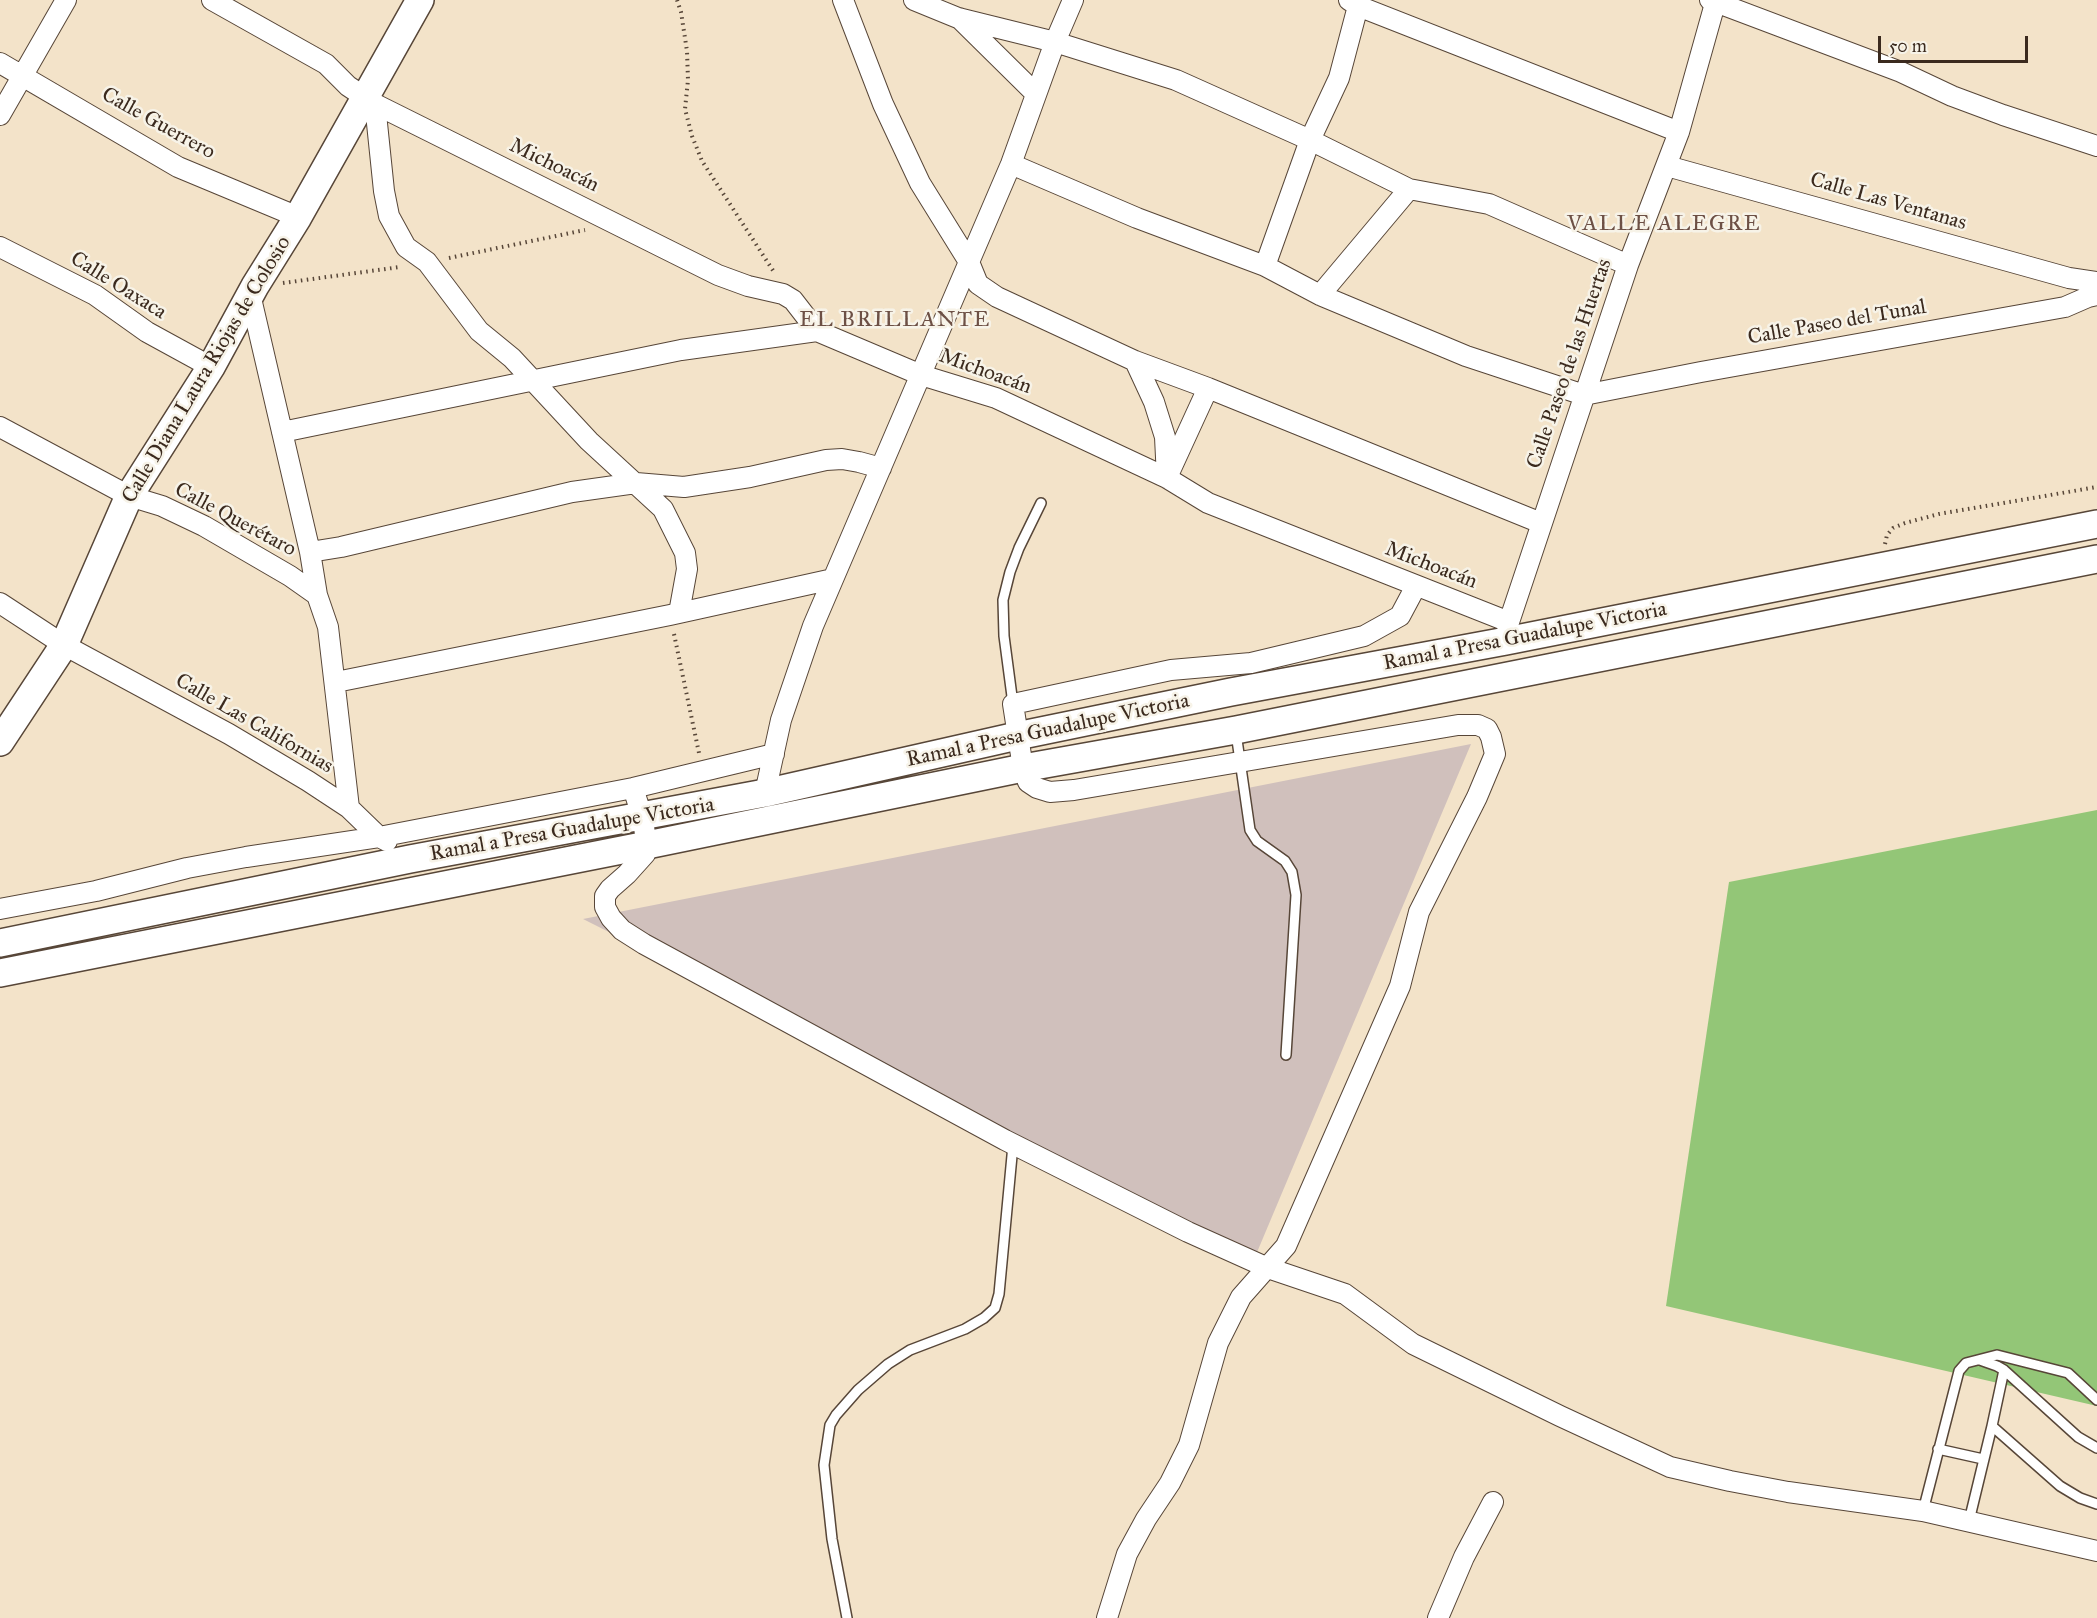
<!DOCTYPE html>
<meta charset="utf-8">
<style>
body{margin:0}
#map{position:relative;width:2097px;height:1618px;overflow:hidden;background:#f3e3c9;font-family:"IM FELL Great Primer",serif}
canvas{display:block}
.scale{position:absolute;left:1878px;top:36px;width:150px;height:27px;box-sizing:border-box;border:3px solid #3b2a1e;border-top:0;padding-left:8px;font-size:18px;line-height:21px;white-space:nowrap;color:#3b2a1e;-webkit-text-stroke:4px #f7f3e8;paint-order:stroke}
</style>
<div id="map">
<canvas width="2097" height="1618"></canvas>
<div class="scale">50 m</div>
</div>
<script>
const g = document.querySelector('canvas').getContext('2d');
g.lineJoin = 'round';
function paint(path, color) {
  g.fillStyle = color;
  g.fill(path, 'evenodd');
}
function toPath(rows) {
  const path = new Path2D();
  for (const r of rows) {
    path.moveTo(r[0], r[1]);
    for (let i = 2; i < r.length; i += 2) path.lineTo(r[i], r[i + 1]);
  }
  return path;
}
function stroke(path, color, width, dash) {
  g.strokeStyle = color;
  g.lineWidth = width;
  g.lineCap = dash ? 'butt' : 'round';
  g.setLineDash(dash || []);
  g.stroke(path);
}
function drawText(font, color, halo, rows, align = 'center') {
  g.font = font + ' "IM FELL Great Primer",serif';
  g.lineWidth = 5;
  g.setLineDash([]);
  g.textBaseline = 'middle';
  g.strokeStyle = halo;
  g.fillStyle = color;
  for (const [text, x, y, turn = 0] of rows) {
    g.save();
    g.translate(x, y);
    g.rotate((+turn || 0) * Math.PI / 180);
    g.textAlign = isNaN(turn) ? turn : align;
    if (halo) g.strokeText(text, 0, 0);
    g.fillText(text, 0, 0);
    g.restore();
  }
}
paint(toPath([
 [1471,744,1255,1257,583,919]
]), '#d0c0bc');
paint(toPath([
 [2097,810,2097,1406,1666,1306,1729,882]
]), '#93c677');
const lane = toPath([
 [1013,704,1004,636,1003,600,1010,572,1019,548,1041,503],
 [1236,733,1250,830,1257,841,1285,861,1292,872,1296,895,1286,1055],
 [1980,1360,1997,1366,2004,1370,2078,1437,2097,1448],
 [1992,1426,2004,1370],
 [1938,1449,1983,1459],
 [1923,1511,1959,1371,1966,1363,1997,1355,2068,1373,2097,1400],
 [1969,1521,1992,1426,2060,1486,2080,1498,2097,1504],
 [847,1618,832,1539,824,1465,830,1425,836,1415,858,1390,888,1364,910,1350,965,1329,984,1318,995,1308,999,1294,1013,1145]
]);
const street = toPath([
 [212,0,326,64,348,86,375,104,718,275,748,286,783,294,793,300,817,331,921,375,996,398,1167,478,1208,503,1509,622],
 [843,0,883,104,920,183,969,262,978,284,997,297,1135,361,1208,388,1541,523],
 [914,0,958,18,1055,42,1176,80,1310,140,1409,189,1489,204,1628,265],
 [1349,0,1358,6,1679,132],
 [1710,0,1901,72,1952,96,2003,115,2097,146],
 [959,18,1036,94],
 [0,63,178,167,298,217],
 [375,104,384,191,389,216,406,247,427,262,479,331,512,358,589,441,663,509,685,553,687,569,679,613],
 [0,115,66,0],
 [1011,164,1137,218,1265,266,1320,295,1466,356,1584,395,1701,372,2065,307,2088,297,2097,295],
 [1667,166,2069,278,2097,282],
 [0,247,95,295,147,332,211,367],
 [1265,266,1310,140,1339,78,1358,6],
 [250,294,310,552],
 [1320,295,1409,189],
 [1135,361,1154,402,1165,437,1167,478],
 [0,427,129,496,162,506,204,526,290,576,317,595],
 [282,432,681,350,817,331],
 [1169,473,1208,388],
 [0,603,64,645,229,734,308,781,349,808,379,837,387,841],
 [1507,632,1509,622,1628,265,1679,132,1716,0],
 [336,682,670,615,833,579],
 [633,788,642,816,647,845,645,854,627,874,610,889,605,896,605,907,611,918,622,930,644,944,1005,1140,1188,1232,1268,1268,1345,1294,1413,1344,1560,1416,1670,1467,1730,1481,1788,1492,1923,1511,2097,1551],
 [765,793,781,720,813,626,1011,164,1055,42,1073,0],
 [349,808,328,627,317,595,310,552,341,547,572,492,636,483,684,487,750,477,826,460,842,459,859,462,881,468],
 [0,909,96,891,187,868,246,857,379,837,633,788,774,754],
 [1107,1618,1127,1554,1146,1519,1170,1483,1189,1445,1218,1343,1241,1297,1286,1246,1400,986,1419,912,1477,797,1495,754,1491,737,1487,729,1478,725,1458,725,1074,790,1050,792,1037,788,1028,782,1023,768,1013,704,1171,670,1251,663,1364,636,1400,616,1416,586],
 [1438,1618,1464,1557,1493,1502]
]);
const secondary = toPath([
 [0,742,64,645,129,496,211,367,255,286,298,217,420,0],
 [0,943,410,859,765,793,1017,736,1231,692,1506,641,2097,524],
 [0,973,647,845,1023,768,1236,730,2097,559]
]);
stroke(lane, '#574638', 12);
stroke(street, '#574638', 22);
stroke(secondary, '#574638', 30);
stroke(toPath([
 [677,0,681,12,687,51,688,80,685,109,692,136,702,161,774,272],
 [449,258,585,230],
 [283,283,400,267],
 [1885,544,1887,535,1893,528,1905,523,1939,514,2097,487],
 [674,634,699,753]
]), '#574638', 4, [1.5, 4.5]);
stroke(lane, '#fff', 9);
stroke(street, '#fff', 20);
stroke(secondary, '#fff', 27);
drawText('21px', '#3b2a1e', '#f7f3e8', [
 ["Calle Guerrero",158,124,29],
 ["Michoacán",554,166,26],
 ["Calle Las Ventanas",1888,202,16],
 ["Calle Oaxaca",118,286,32],
 ["Calle Paseo del Tunal",1837,323,-10],
 ["Calle Paseo de las Huertas",1570,364,-71],
 ["Calle Diana Laura Riojas de Colosio",207,370,-59],
 ["Michoacán",985,372,20],
 ["Calle Querétaro",235,520,28],
 ["Michoacán",1431,566,21],
 ["Ramal a Presa Guadalupe Victoria",1525,637,-11],
 ["Calle Las Californias",254,724,30],
 ["Ramal a Presa Guadalupe Victoria",1048,731,-12],
 ["Ramal a Presa Guadalupe Victoria",572,830,-10]
]);
g.letterSpacing = '1.5px';
drawText('22px', '#6d5045', '#f7f3e8', [
 ["VALLE ALEGRE",1664,225],
 ["EL BRILLANTE",895,321]
]);
g.letterSpacing = '0px';
</script>
